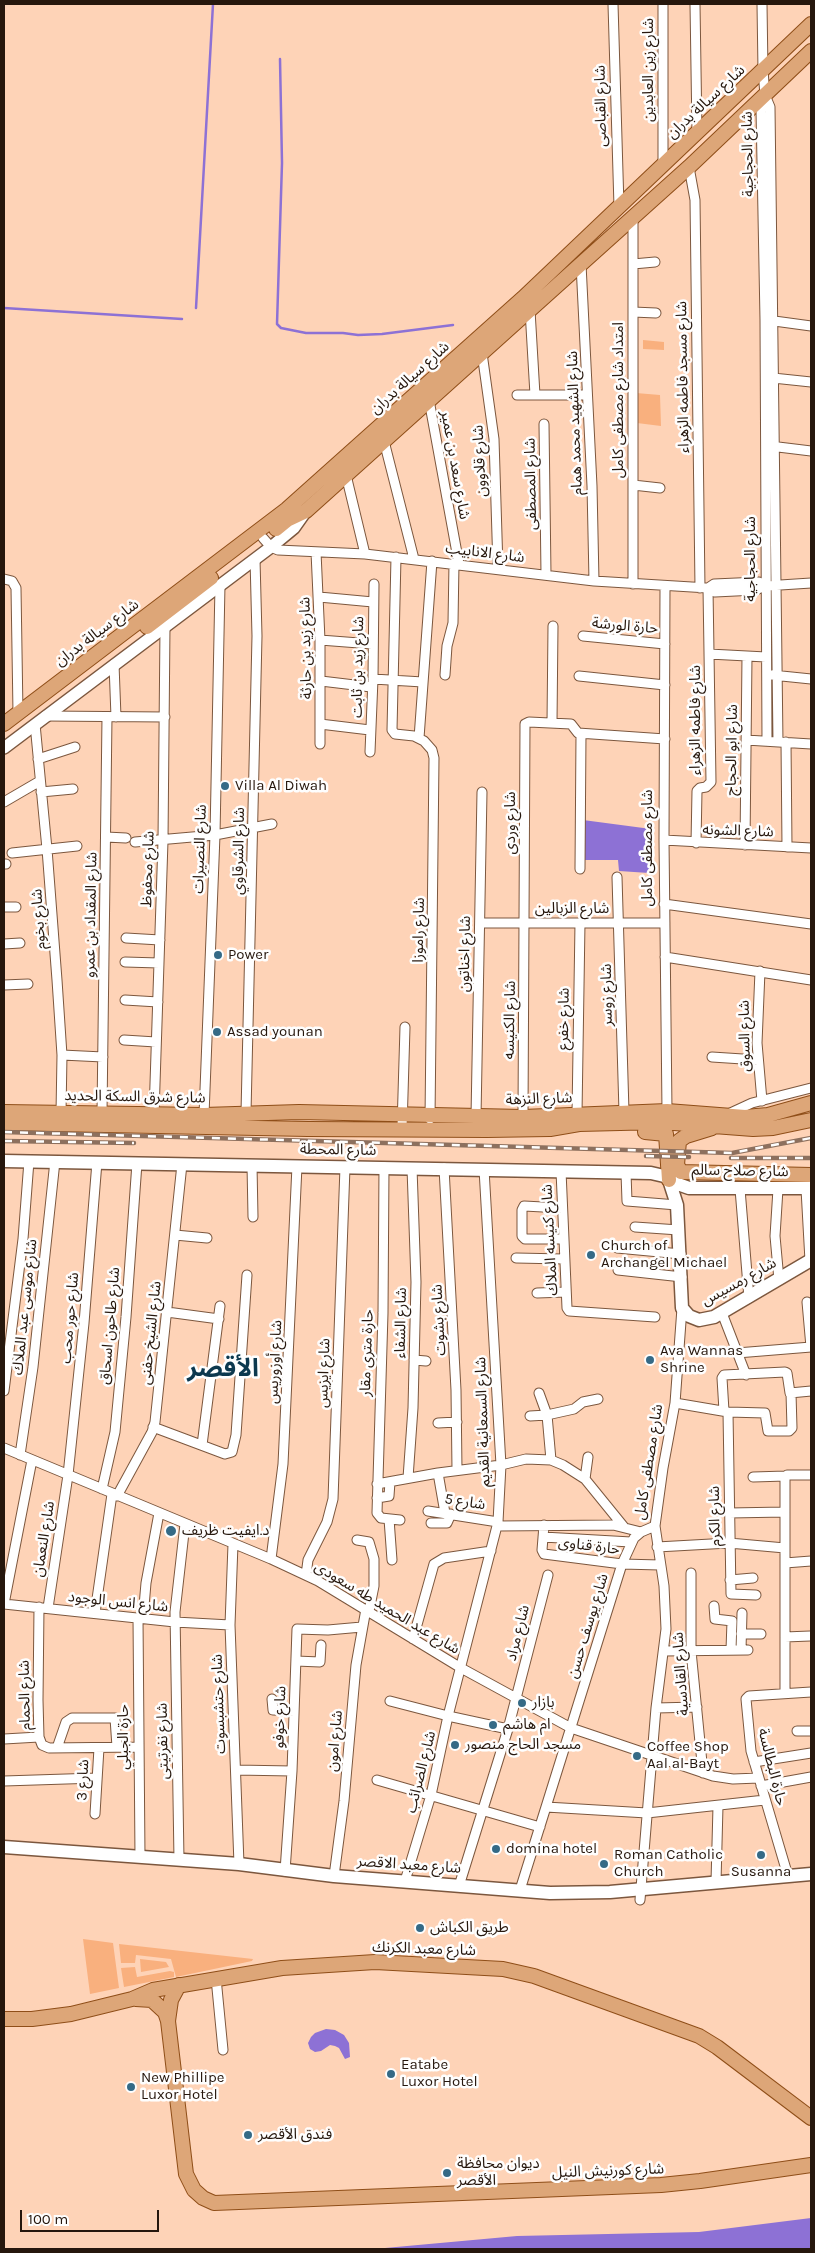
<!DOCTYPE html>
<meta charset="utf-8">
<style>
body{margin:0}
#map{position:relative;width:815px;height:2253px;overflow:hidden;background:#fed3b7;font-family:Karla,sans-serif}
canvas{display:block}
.frame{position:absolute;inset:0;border:5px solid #26170d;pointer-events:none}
.scale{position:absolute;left:20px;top:2210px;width:139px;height:22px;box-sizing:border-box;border:2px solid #26170d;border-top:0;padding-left:6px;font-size:15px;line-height:18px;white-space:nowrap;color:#26170d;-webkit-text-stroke:4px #fefefe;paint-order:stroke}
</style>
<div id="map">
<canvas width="815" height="2253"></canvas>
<div class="frame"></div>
<div class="scale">100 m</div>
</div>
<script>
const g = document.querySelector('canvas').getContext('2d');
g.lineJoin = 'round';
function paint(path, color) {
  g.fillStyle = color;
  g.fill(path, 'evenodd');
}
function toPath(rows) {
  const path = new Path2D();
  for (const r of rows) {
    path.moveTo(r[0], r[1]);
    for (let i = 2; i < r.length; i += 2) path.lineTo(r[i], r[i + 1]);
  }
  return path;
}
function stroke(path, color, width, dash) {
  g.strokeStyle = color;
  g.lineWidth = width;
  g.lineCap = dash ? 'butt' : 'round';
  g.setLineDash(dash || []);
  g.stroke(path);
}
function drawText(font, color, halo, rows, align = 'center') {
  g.font = font + ' Karla,"Noto Sans Arabic",sans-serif';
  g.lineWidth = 5;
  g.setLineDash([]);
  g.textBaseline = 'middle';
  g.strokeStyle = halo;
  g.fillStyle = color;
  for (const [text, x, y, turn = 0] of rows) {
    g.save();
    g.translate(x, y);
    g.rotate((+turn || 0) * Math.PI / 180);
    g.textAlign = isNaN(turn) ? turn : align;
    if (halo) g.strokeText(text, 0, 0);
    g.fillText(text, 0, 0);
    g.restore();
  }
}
paint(toPath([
 [643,340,664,342,664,350,643,349],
 [636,393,660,395,661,426,637,423],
 [83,1939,113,1943,119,1988,90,1994],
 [119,1944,253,1959,252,1961,176,1977,171,1959,136,1955,135,1963,121,1963],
 [140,1959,166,1962,169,1967,141,1972],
 [135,1967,137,1977,170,1971,174,1972,174,1977,124,1987,121,1968]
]), '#f9b07e');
paint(toPath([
 [583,820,651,829,649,873,619,871,618,860,582,860],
 [326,2029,335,2030,344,2035,349,2043,350,2057,345,2059,339,2048,335,2046,330,2045,321,2051,315,2052,310,2049,308,2043,311,2037,315,2033],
 [811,2218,811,2249,374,2249,517,2236,699,2232]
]), '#8d71d5');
stroke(toPath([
 [280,59,282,163,277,324,281,328,306,333,343,333,358,335,382,334,453,325],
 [4,308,182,319],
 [196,308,213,4]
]), '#8d71d5', 2.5);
const minor = toPath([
 [613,4,619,207],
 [663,4,663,166],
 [695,4,697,133],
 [762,4,763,71,765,95,770,107,778,742],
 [764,98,761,110,765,320,767,741],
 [689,167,695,200,700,588],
 [581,264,592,486,594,581],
 [633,264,655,262],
 [530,310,535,395],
 [633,312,656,313],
 [767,320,811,326],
 [482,353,494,439,498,568],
 [773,378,811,382],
 [517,395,587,395],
 [429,400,459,564],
 [544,424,546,574],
 [384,441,414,559],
 [770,446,811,451],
 [346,475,365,554],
 [633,485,660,488],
 [263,538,271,547,278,550,365,554,594,581,708,588,715,592,756,590,765,586],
 [316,552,320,640,320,744],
 [396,557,392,730,395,734,414,736,424,741,432,750,434,758,430,1119],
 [4,579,12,581,16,588,18,713],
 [633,584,633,217],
 [665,586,664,840,667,1111],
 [708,588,714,584,759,582,765,586,811,583],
 [319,597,373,602],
 [583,636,665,644],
 [320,640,372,644],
 [709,654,766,657],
 [114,664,116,717],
 [445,675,447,646,453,623,454,563],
 [772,675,811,679],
 [579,676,665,685],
 [373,679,423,682],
 [321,681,371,687],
 [45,716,165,717],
 [552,723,553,626],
 [35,724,47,849,57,980,62,1055,61,1113],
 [320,724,370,730],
 [419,738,432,561],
 [746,740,811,744],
 [786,742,787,847],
 [370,752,373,679,374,584],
 [38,759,75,747],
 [41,792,73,789],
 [4,802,40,781],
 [106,837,126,838],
 [664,840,811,848],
 [135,842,215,835,272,824],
 [696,843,697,791,700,788,706,787,711,782,708,588],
 [745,845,747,656],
 [12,853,77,846],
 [4,864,6,864],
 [580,869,581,734],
 [617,877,624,1112],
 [664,904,811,924],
 [4,907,16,907],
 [480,923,665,923],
 [126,938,160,940],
 [4,944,20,943],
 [665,957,811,980],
 [125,962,159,963],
 [760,971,757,1043,762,1101],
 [4,985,28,984],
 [125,1000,158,1002],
 [124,1040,156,1042],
 [62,1055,103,1057],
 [712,1057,758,1060],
 [102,1113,107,717],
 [246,1113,257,636,255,559],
 [154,1114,163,841,165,626],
 [577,1114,580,923],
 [204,1115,215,835,220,585],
 [726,1115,752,1103,811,1088],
 [476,1117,482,792],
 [523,1117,525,724,529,722,571,724,578,733,665,739],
 [402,1128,405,1027],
 [252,1165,253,1217],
 [384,1167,383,1313,377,1513,381,1518,400,1520],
 [444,1168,456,1390,457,1470],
 [561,1171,567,1308,569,1311,655,1317],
 [626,1173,627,1201,677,1205],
 [740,1189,749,1298],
 [778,1189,775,1236,779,1280],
 [806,1189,810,1261],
 [562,1208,524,1206,522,1210,522,1236,525,1239,563,1239],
 [635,1227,679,1230],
 [175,1235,207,1238],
 [617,1248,681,1254],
 [516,1258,564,1259],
 [618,1270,682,1277],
 [537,1293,566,1292],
 [807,1302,811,1347],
 [167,1312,219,1319],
 [722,1313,746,1375],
 [737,1353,811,1347],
 [414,1360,426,1361],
 [4,1391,23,1239,29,1161],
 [539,1393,547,1415,551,1460],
 [675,1403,728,1412,765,1413,768,1431,789,1431,792,1428,791,1393],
 [724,1411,722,1378,724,1375,785,1372,787,1373,790,1393,811,1391],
 [728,1412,731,1594,756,1595],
 [530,1416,547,1415,574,1409,583,1402,598,1399],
 [438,1423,457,1422],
 [153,1427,225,1454,232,1452,236,1435,247,1275],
 [202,1445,220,1306],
 [4,1448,271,1559,318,1581,461,1668,571,1728,713,1776,733,1779,759,1778],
 [20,1455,33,1367,55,1161],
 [438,1473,445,1513],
 [753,1477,786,1476],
 [408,1478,413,1408,416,1282,412,1168],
 [585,1479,588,1457],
 [377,1484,438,1473,501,1465,526,1459,551,1460,563,1465,585,1479,624,1527],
 [102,1489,115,1432,126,1317,137,1163],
 [117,1496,152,1432,155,1422,182,1164],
 [377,1498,389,1496,390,1482],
 [428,1511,498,1522],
 [729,1513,785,1512],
 [389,1519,392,1560],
 [431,1523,447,1523,451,1514],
 [544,1525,542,1550,544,1554,622,1564,660,1565],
 [498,1526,613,1525,641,1532],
 [543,1537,631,1542],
 [357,1540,369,1542,374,1559,374,1586,369,1611],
 [233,1544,230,1625,239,1864],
 [657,1547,729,1543,785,1548],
 [271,1559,283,1464,297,1166],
 [785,1563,811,1561],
 [691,1573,691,1651,703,1773],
 [306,1575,308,1560,327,1522,333,1499,345,1167],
 [730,1580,753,1578],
 [4,1604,175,1622,230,1625],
 [4,1604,32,1460],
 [714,1606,715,1619,732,1621,731,1650],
 [39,1607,38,1700,39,1737,42,1745,49,1748,138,1747],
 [48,1608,68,1475,84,1323,97,1162],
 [95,1613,112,1494],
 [138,1618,140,1857],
 [143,1618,146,1583,159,1513],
 [741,1634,761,1634],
 [785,1637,810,1636],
 [413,1639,434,1564,444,1558,491,1551],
 [741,1650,742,1613],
 [664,1651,748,1650],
 [296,1661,320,1662,321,1645],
 [785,1693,785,1477,787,1475,811,1475],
 [272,1699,273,1710,294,1711],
 [390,1701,448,1716,508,1729],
 [656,1708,697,1707],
 [797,1731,811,1731],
 [4,1739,39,1737],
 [57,1748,66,1722,72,1718,115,1718,117,1747],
 [754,1762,811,1753],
 [236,1770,292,1771],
 [377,1780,540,1827],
 [4,1781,97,1778],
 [761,1786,811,1777],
 [546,1807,647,1813,765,1800],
 [95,1814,99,1748],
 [179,1860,175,1612,185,1524],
 [285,1871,292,1771,297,1629,328,1630,362,1627],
 [334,1876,344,1801,356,1665,366,1609],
 [788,1876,751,1751,746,1699,749,1696,811,1692],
 [405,1881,431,1795,448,1716,498,1522,501,1465,484,1169],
 [716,1882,718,1806],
 [459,1886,508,1729,548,1575],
 [520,1890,622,1564,634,1538,641,1532,655,1526],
 [640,1900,656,1708,666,1629,664,1586,655,1526,663,1468,675,1403,682,1308],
 [216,1978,223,2050]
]);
const tertiary = toPath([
 [4,748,271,547,294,528,306,511]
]);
const secondary = toPath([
 [4,1161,651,1173,664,1176,675,1183,689,1188,811,1188],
 [669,1180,677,1205,682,1308,689,1316,699,1320,714,1317,811,1260],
 [4,1847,239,1864,334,1876,550,1893,610,1892,811,1874]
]);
const primary = toPath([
 [276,529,287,520,306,511,689,167,811,51],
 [147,627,211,578],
 [4,724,287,509,523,298,811,24],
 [4,1112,204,1115,299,1112,523,1117,667,1111,745,1117,768,1115,811,1103],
 [4,1123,308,1129,487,1130,550,1129,579,1124,661,1122,753,1129,773,1128,811,1120],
 [712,1128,686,1136,679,1141,677,1165,681,1172,811,1175],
 [645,1132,666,1134,669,1180],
 [136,1999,152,2000,165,2012,168,2021,186,2174,194,2190,203,2198,214,2203,661,2185,700,2181,811,2165],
 [4,2019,32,2019,71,2014,132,1999,153,1990,282,1968,375,1962,503,1969,534,1976,699,2036,717,2047,811,2118],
 [168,2021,171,2000,179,1985]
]);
stroke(minor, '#7c573e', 11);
stroke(tertiary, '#7c573e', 14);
stroke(secondary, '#7c573e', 15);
stroke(primary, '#8f4e18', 16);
stroke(minor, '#fff', 9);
stroke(tertiary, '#fff', 11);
stroke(secondary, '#fff', 12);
stroke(primary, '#dda678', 14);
const rail = toPath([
 [4,1132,732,1153,811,1138],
 [4,1141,134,1143],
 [646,1156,689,1157],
 [731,1158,811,1158]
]);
stroke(rail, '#8d705e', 4.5);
stroke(rail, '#fefefe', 2.5, [8]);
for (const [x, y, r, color] of [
 [225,786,5,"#356a86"],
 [218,955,5,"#356a86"],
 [217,1032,5,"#356a86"],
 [591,1255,5,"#356a86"],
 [650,1360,5,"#356a86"],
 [171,1531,6,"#356a86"],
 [522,1703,5,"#356a86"],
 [493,1725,5,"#356a86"],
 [455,1745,5,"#356a86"],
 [637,1756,5,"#356a86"],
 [496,1849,5,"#356a86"],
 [761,1855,5,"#356a86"],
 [604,1864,5,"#356a86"],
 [420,1928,5,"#356a86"],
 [391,2074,5,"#356a86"],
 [131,2087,5,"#356a86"],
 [248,2135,5,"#356a86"],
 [447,2173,5,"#356a86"]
]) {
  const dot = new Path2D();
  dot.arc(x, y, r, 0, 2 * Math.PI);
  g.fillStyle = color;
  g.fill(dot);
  stroke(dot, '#fefefe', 2);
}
drawText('15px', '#26170d', '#fefefe', [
 ["شارع زين العابدين",649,70,-90],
 ["شارع سيالة بدران",706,102,-43],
 ["شارع القباصى",601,106,-91],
 ["شارع الحجاجية",748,154,-91],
 ["شارع مسجد فاطمه الزهراء",683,377,-91],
 ["شارع سيالة بدران",410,378,-42],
 ["امتداد شارع مصطفى كامل",619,400,-90],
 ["شارع الشهيد محمد همام",575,423,-92],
 ["شارع قلاوون",480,461,-93],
 ["شارع سعد بن عمير",455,465,80],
 ["شارع المصطفى",531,484,-91],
 ["شارع الانابيب",485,553,7],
 ["شارع الحجاجية",751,559,-90],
 ["حارة الورشة",625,626,5],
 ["شارع سيالة بدران",97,633,-37],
 ["شارع زيد بن حارثة",306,648,-91],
 ["شارع زيد بن ثابت",358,667,-89],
 ["شارع فاطمه الزهراء",696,720,-90],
 ["شارع ابو الحجاج",732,750,-89],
 ["شارع وردى",511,823,-90],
 ["شارع الشونه",738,831,2],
 ["شارع مصطفى كامل",648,848,-90],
 ["شارع النصيرات",200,849,-88],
 ["شارع الشرقاوي",239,851,-89],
 ["شارع محفوظ",148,869,-88],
 ["شارع الزبالين",572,909],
 ["شارع المقداد بن عمرو",91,915,-89],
 ["شارع بخوم",39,919,-94],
 ["شارع راموزا",419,930,-89],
 ["شارع اخناتون",465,954,-89],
 ["شارع زوسر",607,995,-91],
 ["شارع خفرع",564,1019,-89],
 ["شارع الكنيسه",510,1020,-89],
 ["شارع السوق",745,1036,-91],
 ["شارع شرق السكة الحديد",135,1097,1],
 ["شارع النزهة",539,1099,-2],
 ["شارع المحطة",338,1150,1],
 ["شارع صلاح سالم",740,1171,1],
 ["شارع كنيسه الملاك",550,1240,-93],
 ["شارع رمسيس",739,1282,-29],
 ["شارع موسى عبد الملاك",25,1307,-84],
 ["شارع حور محب",70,1318,-85],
 ["شارع بشوت",439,1320,-93],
 ["شارع الشفاء",401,1323,-89],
 ["شارع طاحون اسحاق",110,1326,-85],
 ["شارع الشيخ حفنى",151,1333,-84],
 ["حارة مترى مقار",367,1353,-88],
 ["شارع أوزوريس",275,1362,-87],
 ["شارع ايزيس",324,1373,-88],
 ["شارع السمعانية القديم",483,1422,-92],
 ["شارع مصطفى كامل",649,1462,-81],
 ["شارع 5",465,1502,9],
 ["شارع الكرم",715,1516,-91],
 ["شارع النعمان",44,1539,-81],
 ["حارة قناوى",589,1546,7],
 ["شارع انس الوجود",118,1602,6],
 ["شارع عبد الحميد طه سعودى",387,1608,31],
 ["شارع يوسف حسن",588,1626,-73],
 ["شارع مراد",518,1633,-76],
 ["شارع القادسية",681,1674,-94],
 ["شارع الحمام",25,1695,-91],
 ["شارع حتشبسوت",219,1704,-92],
 ["شارع خوفو",280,1717,-88],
 ["حارة الجبلي",124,1737,-90],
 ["شارع نفرتيتى",163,1741,-91],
 ["شارع امون",335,1741,-85],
 ["حارة البطالسة",772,1767,76],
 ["شارع الضرائب",421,1772,-76],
 ["شارع 3",83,1780,-87],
 ["شارع معبد الاقصر",409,1865,4],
 ["شارع معبد الكرنك",424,1949,2],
 ["شارع كورنيش النيل",608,2171,-2]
]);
drawText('15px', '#26170d', '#fefefe', [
 ["Villa Al Diwah",235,786],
 ["Power",228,955],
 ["Assad younan",227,1032],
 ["Church of",601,1246],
 ["Archangel Michael",601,1263],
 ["Ava Wannas",660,1351],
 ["Shrine",660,1368],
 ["د.ايفيت ظريف",182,1531],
 ["بازار",532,1703],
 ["ام هاشم",503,1725],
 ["مسجد الحاج منصور",465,1745],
 ["Coffee Shop",647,1747],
 ["Aal al‑Bayt",647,1764],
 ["domina hotel",506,1849],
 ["Roman Catholic",614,1855],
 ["Church",614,1872],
 ["Susanna",761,1872,"center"],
 ["طريق الكباش",430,1928],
 ["Eatabe",401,2065],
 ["Luxor Hotel",401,2082],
 ["New Phillipe",141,2078],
 ["Luxor Hotel",141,2095],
 ["فندق الأقصر",258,2135],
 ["ديوان محافظة",457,2164],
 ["الأقصر",457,2181]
], 'left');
drawText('bold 25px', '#0c384e', '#fefefe', [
 ["الأقصر",223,1369]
]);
</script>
